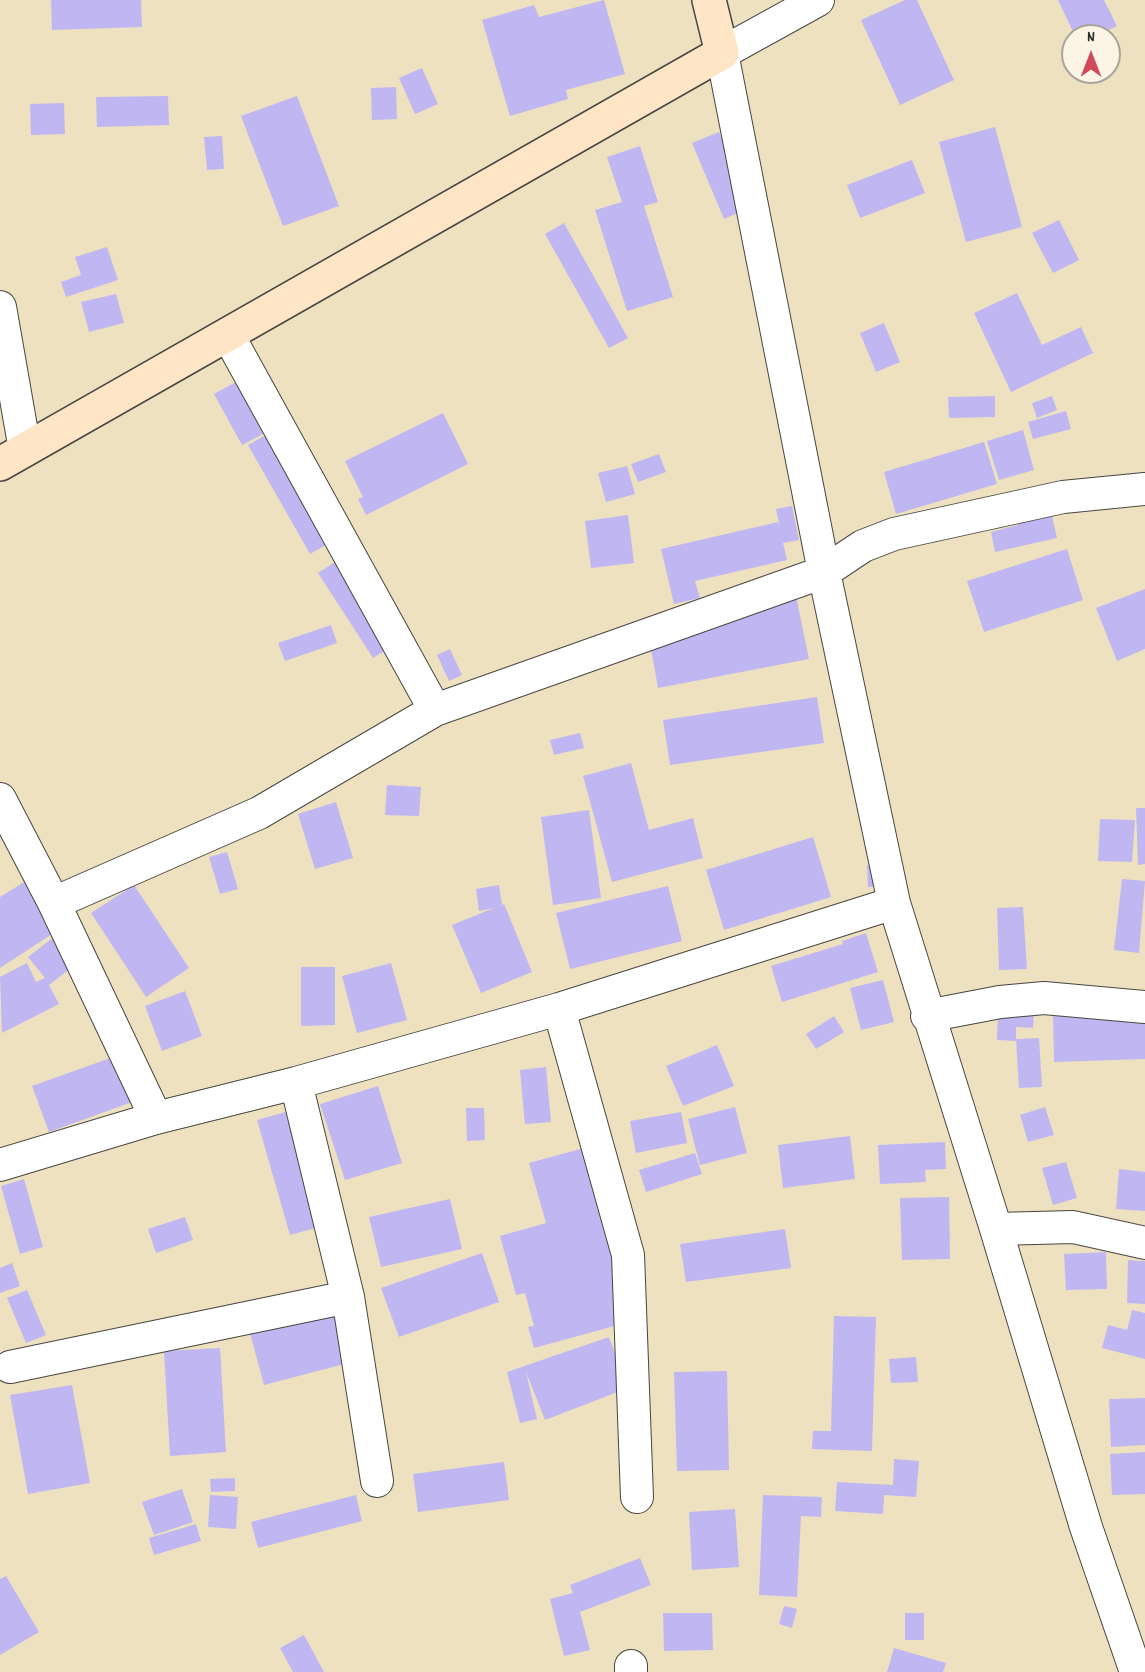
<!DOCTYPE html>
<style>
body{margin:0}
#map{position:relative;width:1145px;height:1672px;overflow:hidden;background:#ede1c0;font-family:Dekko,sans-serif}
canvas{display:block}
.north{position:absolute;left:1061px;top:24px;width:60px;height:60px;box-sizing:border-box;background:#fcf5e5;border:2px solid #a8a49b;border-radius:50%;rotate:0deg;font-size:16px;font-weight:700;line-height:24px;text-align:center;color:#2b2b2b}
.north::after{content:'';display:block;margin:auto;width:21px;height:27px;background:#d1495b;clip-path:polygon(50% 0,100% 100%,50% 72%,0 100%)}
</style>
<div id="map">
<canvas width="1145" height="1672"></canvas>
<div class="north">N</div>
</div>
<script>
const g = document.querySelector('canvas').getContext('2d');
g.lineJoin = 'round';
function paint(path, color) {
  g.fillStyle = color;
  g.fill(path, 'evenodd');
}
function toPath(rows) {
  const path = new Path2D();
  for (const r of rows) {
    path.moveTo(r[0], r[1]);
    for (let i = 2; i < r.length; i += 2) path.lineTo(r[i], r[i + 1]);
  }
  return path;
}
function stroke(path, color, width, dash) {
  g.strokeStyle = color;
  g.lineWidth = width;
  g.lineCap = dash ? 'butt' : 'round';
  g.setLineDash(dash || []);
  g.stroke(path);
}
paint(toPath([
 [51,0,141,0,142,27,52,30],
 [604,0,625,74,566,90,568,99,510,116,482,20,534,5,539,17],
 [905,0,917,0,954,80,900,105,861,20],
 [1058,0,1104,0,1117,26,1096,36,1075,36],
 [422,68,438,104,415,114,399,78],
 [396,87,397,119,372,120,371,88],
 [168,96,169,125,97,127,96,97],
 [297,96,339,206,283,226,241,116],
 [64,103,65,134,31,135,30,104],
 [995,127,1022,227,966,242,939,142],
 [719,132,751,207,724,219,692,143],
 [222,136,224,169,207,170,204,137],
 [640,146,658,202,644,206,673,297,627,311,595,210,622,202,607,157],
 [912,160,925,193,860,218,847,185],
 [1059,220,1079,260,1053,273,1032,233],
 [564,223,628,338,609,348,545,234],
 [107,247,118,280,66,297,61,282,81,275,75,257],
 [1017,293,1042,345,1081,327,1093,353,1011,392,974,313],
 [116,294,124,323,89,332,81,302],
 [884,323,900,362,876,372,860,333],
 [256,371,284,423,242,445,214,394],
 [995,396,995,417,949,418,948,397],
 [1052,396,1057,410,1037,418,1032,403],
 [1066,411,1071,429,1033,439,1028,422],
 [443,413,468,464,366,515,358,499,363,497,345,461],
 [289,422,351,531,310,554,248,445],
 [1023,430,1034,470,999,480,987,441],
 [984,442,997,484,896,514,884,472],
 [659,454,666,472,638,482,631,464],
 [627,466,635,494,606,502,598,473],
 [1048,498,1057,538,995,552,991,532,1018,525,1013,506],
 [792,506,799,540,783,543,787,560,695,581,700,598,674,604,661,549,778,522,780,528,776,509],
 [628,515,634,563,591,568,585,521],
 [1067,549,1083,600,984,632,967,581],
 [352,551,407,637,373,658,318,573],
 [1145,589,1145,649,1117,661,1096,608],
 [796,596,809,659,658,688,649,638],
 [331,625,337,643,285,661,278,643],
 [450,649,462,675,449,681,437,655],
 [817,697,824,743,670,765,663,720],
 [580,733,584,748,554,755,550,740],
 [631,763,649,830,693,818,703,858,612,882,583,776],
 [387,785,421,787,419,816,385,815],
 [336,802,353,858,315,869,298,814],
 [1136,808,1145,808,1145,864,1138,865],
 [589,810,601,898,553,905,541,817],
 [1100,819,1135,820,1132,862,1098,861],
 [813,837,831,897,724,930,706,870],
 [227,852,238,889,220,894,209,857],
 [883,864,884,886,868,887,867,865],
 [37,874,69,923,0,968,0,897],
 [1122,879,1145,881,1139,953,1114,950],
 [134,885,189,968,146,997,91,913],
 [499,885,502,905,504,904,532,972,481,993,452,925,494,908,479,911,476,889],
 [668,886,682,941,570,969,556,913],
 [1023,907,1027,969,999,970,997,908],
 [63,930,84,958,49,985,59,1004,2,1033,0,977,27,963,36,982,45,978,28,957],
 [866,933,878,972,782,1002,771,966,843,944,842,941],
 [391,963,407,1020,357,1033,342,976],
 [301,967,335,967,335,1025,301,1026],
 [883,980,894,1022,861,1030,850,988],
 [185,991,202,1036,162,1051,145,1006],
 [1145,1011,1145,1059,1054,1062,1053,1013],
 [998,1013,1034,1014,1033,1028,1016,1027,1016,1041,997,1040],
 [834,1016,844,1032,816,1049,806,1034],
 [1039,1038,1042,1087,1019,1088,1016,1039],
 [717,1045,734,1086,683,1106,666,1066],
 [133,1050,149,1096,49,1132,32,1086],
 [546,1067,551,1122,525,1124,520,1070],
 [378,1086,402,1163,345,1180,320,1104],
 [307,1106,341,1221,290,1235,257,1120],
 [735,1107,747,1153,700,1165,688,1119],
 [1045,1107,1054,1135,1028,1142,1020,1115],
 [466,1108,484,1108,485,1140,467,1141],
 [681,1112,687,1143,636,1153,630,1121],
 [850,1136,855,1179,783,1188,778,1145],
 [945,1142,946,1169,925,1170,926,1182,880,1184,878,1145],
 [584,1148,633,1321,534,1348,528,1327,534,1326,525,1293,516,1295,500,1236,546,1223,529,1163],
 [695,1153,702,1174,646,1192,639,1170],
 [1066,1162,1077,1198,1053,1205,1042,1168],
 [1119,1169,1145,1172,1145,1211,1116,1209],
 [24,1179,43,1247,20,1254,1,1186],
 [949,1197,950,1259,902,1260,900,1198],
 [450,1199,462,1249,381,1267,369,1217],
 [185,1217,193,1240,156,1253,148,1229],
 [785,1229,791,1268,686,1282,680,1244],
 [1106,1252,1107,1289,1066,1290,1064,1254],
 [482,1253,499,1302,399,1337,381,1288],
 [1128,1260,1145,1261,1145,1304,1127,1303],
 [12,1263,20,1286,0,1293,0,1268],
 [27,1290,46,1335,26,1343,7,1298],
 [338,1310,352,1362,264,1385,250,1333],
 [1132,1310,1145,1313,1145,1359,1102,1348,1108,1325,1127,1330],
 [834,1316,876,1317,872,1451,812,1449,813,1431,831,1431],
 [609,1337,628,1388,545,1420,526,1372,537,1419,520,1423,507,1372],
 [220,1348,226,1452,170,1456,164,1351],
 [916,1357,918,1382,891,1383,889,1359],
 [727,1371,729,1470,677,1471,674,1372],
 [72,1385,90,1483,28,1494,10,1395],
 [1145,1398,1145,1445,1111,1447,1109,1399],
 [1145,1452,1145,1494,1112,1495,1110,1454],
 [894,1459,919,1461,916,1497,884,1495,883,1514,835,1511,837,1482,893,1485],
 [504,1462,509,1500,418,1512,413,1474],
 [235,1478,235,1491,211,1492,210,1479],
 [182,1489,193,1522,154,1535,142,1502],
 [210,1495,238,1497,236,1529,208,1527],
 [356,1495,362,1521,258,1548,251,1522],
 [763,1495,822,1497,821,1517,801,1516,797,1597,759,1595],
 [735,1509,739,1567,692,1570,689,1512],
 [196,1524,201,1541,154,1555,149,1538],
 [640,1558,651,1585,580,1612,590,1650,564,1656,550,1599,573,1593,570,1585],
 [6,1576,39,1632,0,1655,0,1579],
 [784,1606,797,1609,792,1628,779,1624],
 [663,1613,712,1613,713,1650,664,1651],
 [905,1613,924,1613,924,1640,905,1640],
 [304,1635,324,1672,293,1672,280,1648],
 [894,1648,946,1663,943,1672,887,1672]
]), '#c0b7f2');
const minor = toPath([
 [818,0,722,53,824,572,894,903,996,1229,1086,1527,1136,1672],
 [0,307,25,450],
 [228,335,435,710],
 [0,799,54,903,156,1118],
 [54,903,259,813,435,710,824,572,863,546,894,534,1063,497,1145,489],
 [559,1009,628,1255,637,1497],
 [927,1016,1000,1002,1044,998,1145,1007],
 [296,1083,348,1297,377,1481],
 [0,1165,156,1118,296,1083,559,1009,894,903],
 [996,1229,1073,1227,1145,1243],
 [10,1367,348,1297],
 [631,1672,631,1666]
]);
const secondary = toPath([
 [0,464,722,53,709,0]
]);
stroke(minor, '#484641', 34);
stroke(secondary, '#484641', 36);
stroke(minor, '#fff', 32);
stroke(secondary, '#fde5c5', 33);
</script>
